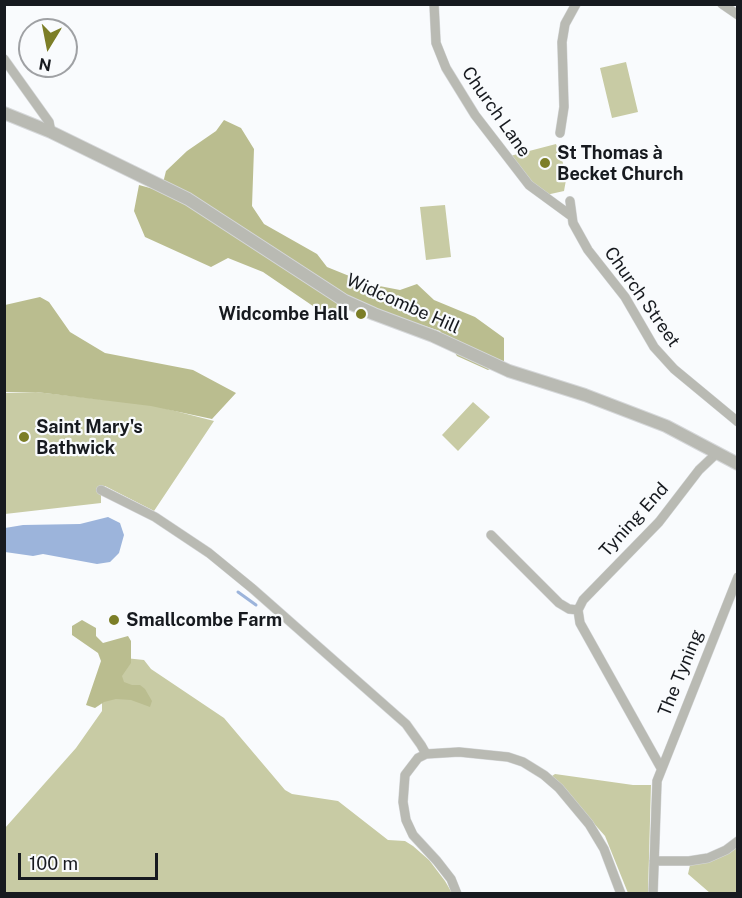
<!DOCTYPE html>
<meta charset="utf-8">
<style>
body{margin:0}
#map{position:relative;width:742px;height:898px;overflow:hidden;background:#f9fbfd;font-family:"Public Sans",sans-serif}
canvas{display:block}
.frame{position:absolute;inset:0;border:6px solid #171a1f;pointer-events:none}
.north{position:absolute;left:18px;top:18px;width:60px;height:60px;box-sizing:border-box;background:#f9fbfd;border:2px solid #9fa1a4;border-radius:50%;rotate:190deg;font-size:16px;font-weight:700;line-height:24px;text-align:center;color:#171a1f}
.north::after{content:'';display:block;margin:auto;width:21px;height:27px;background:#7c7e27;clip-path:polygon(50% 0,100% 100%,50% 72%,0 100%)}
.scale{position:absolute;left:18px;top:853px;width:140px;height:27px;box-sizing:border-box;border:3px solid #171a1f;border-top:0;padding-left:8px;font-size:18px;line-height:21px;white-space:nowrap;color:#171a1f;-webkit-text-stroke:4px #f9fbfd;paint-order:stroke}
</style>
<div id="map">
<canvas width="742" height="898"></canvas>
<div class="frame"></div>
<div class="north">N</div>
<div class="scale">100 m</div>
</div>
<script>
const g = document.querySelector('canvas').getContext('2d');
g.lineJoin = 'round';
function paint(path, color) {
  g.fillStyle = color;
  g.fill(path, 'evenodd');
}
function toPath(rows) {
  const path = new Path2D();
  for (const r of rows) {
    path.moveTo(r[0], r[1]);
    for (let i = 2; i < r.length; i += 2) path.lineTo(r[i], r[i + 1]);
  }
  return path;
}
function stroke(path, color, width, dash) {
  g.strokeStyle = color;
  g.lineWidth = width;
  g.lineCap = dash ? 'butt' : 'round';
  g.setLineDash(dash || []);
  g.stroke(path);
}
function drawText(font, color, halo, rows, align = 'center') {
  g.font = font + ' "Public Sans",sans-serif';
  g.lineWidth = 4.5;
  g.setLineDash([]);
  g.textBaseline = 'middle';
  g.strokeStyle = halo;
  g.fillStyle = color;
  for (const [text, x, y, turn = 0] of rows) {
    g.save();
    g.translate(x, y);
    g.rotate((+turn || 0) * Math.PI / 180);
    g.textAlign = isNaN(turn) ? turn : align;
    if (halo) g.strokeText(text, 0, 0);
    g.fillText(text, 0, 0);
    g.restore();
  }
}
paint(toPath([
 [626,62,638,112,612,118,600,68],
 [556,144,563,163,566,180,564,191,546,195,533,184,510,156],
 [445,205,451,257,426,260,420,207],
 [36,392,152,405,214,421,154,511,105,486,101,490,101,503,5,514,4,393],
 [473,402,490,417,458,451,442,435],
 [125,658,144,660,151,669,224,718,285,790,292,794,338,801,388,840,405,841,413,846,429,860,445,881,452,893,5,894,5,828,76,748,102,711,102,698],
 [555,774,633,785,651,785,648,893,628,893,605,836,552,776],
 [737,846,737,893,710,893,688,874,690,865]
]), '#c8cba4');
paint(toPath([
 [224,120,241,128,254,149,252,206,264,224,317,254,327,267,369,284,400,290,417,284,434,300,475,317,504,338,504,361,488,370,457,356,440,331,349,301,332,319,263,272,228,258,211,267,145,237,134,211,139,185,161,191,166,171,187,151,216,131],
 [40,297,49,302,70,332,105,353,193,370,236,393,212,419,151,406,36,392,5,392,5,305],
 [82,620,96,628,96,636,103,643,128,636,131,641,131,663,122,676,124,682,132,685,140,685,145,689,152,701,150,707,131,700,116,699,104,702,95,708,86,705,101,661,98,653,72,635,72,626]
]), '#babd8f');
paint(toPath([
 [108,517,120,523,124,535,119,553,110,562,97,564,43,554,33,556,5,552,5,528,23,525,80,524]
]), '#9cb4db');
stroke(toPath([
 [238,592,256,605]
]), '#9cb4db', 3);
const minor = toPath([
 [434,4,436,43,446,68,475,115,529,185,570,215],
 [722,4,738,15],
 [4,59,49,122,51,132],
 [560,133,564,107,562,42,565,24,576,4],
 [570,201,573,223,588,250,625,297,654,347,674,369,738,422],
 [101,490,155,517,209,553,253,589,406,724,421,745,426,754],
 [491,535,559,603,569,609,578,610],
 [661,768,580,623,578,610,583,600,659,522,699,470,717,453],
 [654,861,689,861,708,858,726,850,738,841],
 [457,894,451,879,437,861,413,835,406,820,403,802,405,775,418,758,426,754,459,752,508,757,523,762,544,775,559,788,589,824,604,849,621,894],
 [653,894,657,781,738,577]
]);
const tertiary = toPath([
 [4,113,51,132,188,199,345,301,374,314,433,336,509,371,585,395,666,426,738,464]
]);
stroke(minor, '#d5d7d9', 10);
stroke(tertiary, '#d5d7d9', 14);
stroke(minor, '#b9bab3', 9);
stroke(tertiary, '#b9bab3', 12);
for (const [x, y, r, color] of [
 [545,163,6,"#7c7e27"],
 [361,314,6,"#7c7e27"],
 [24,437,6,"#7c7e27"],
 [114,620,6,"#7c7e27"]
]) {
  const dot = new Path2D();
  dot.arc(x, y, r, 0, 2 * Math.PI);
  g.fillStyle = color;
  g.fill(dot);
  stroke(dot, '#f9fbfd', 2);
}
drawText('18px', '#171a1f', '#f9fbfd', [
 ["Church Lane",496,112,55],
 ["Church Street",642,297,55],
 ["Widcombe Hill",403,304,24],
 ["Tyning End",634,520,-48],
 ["The Tyning",681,673,-68]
]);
drawText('bold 18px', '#171a1f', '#f9fbfd', [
 ["St Thomas à",557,153],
 ["Becket Church",557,174],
 ["Widcombe Hall",349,314,"right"],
 ["Saint Mary's",36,427],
 ["Bathwick",36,448],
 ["Smallcombe Farm",126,620]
], 'left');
</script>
